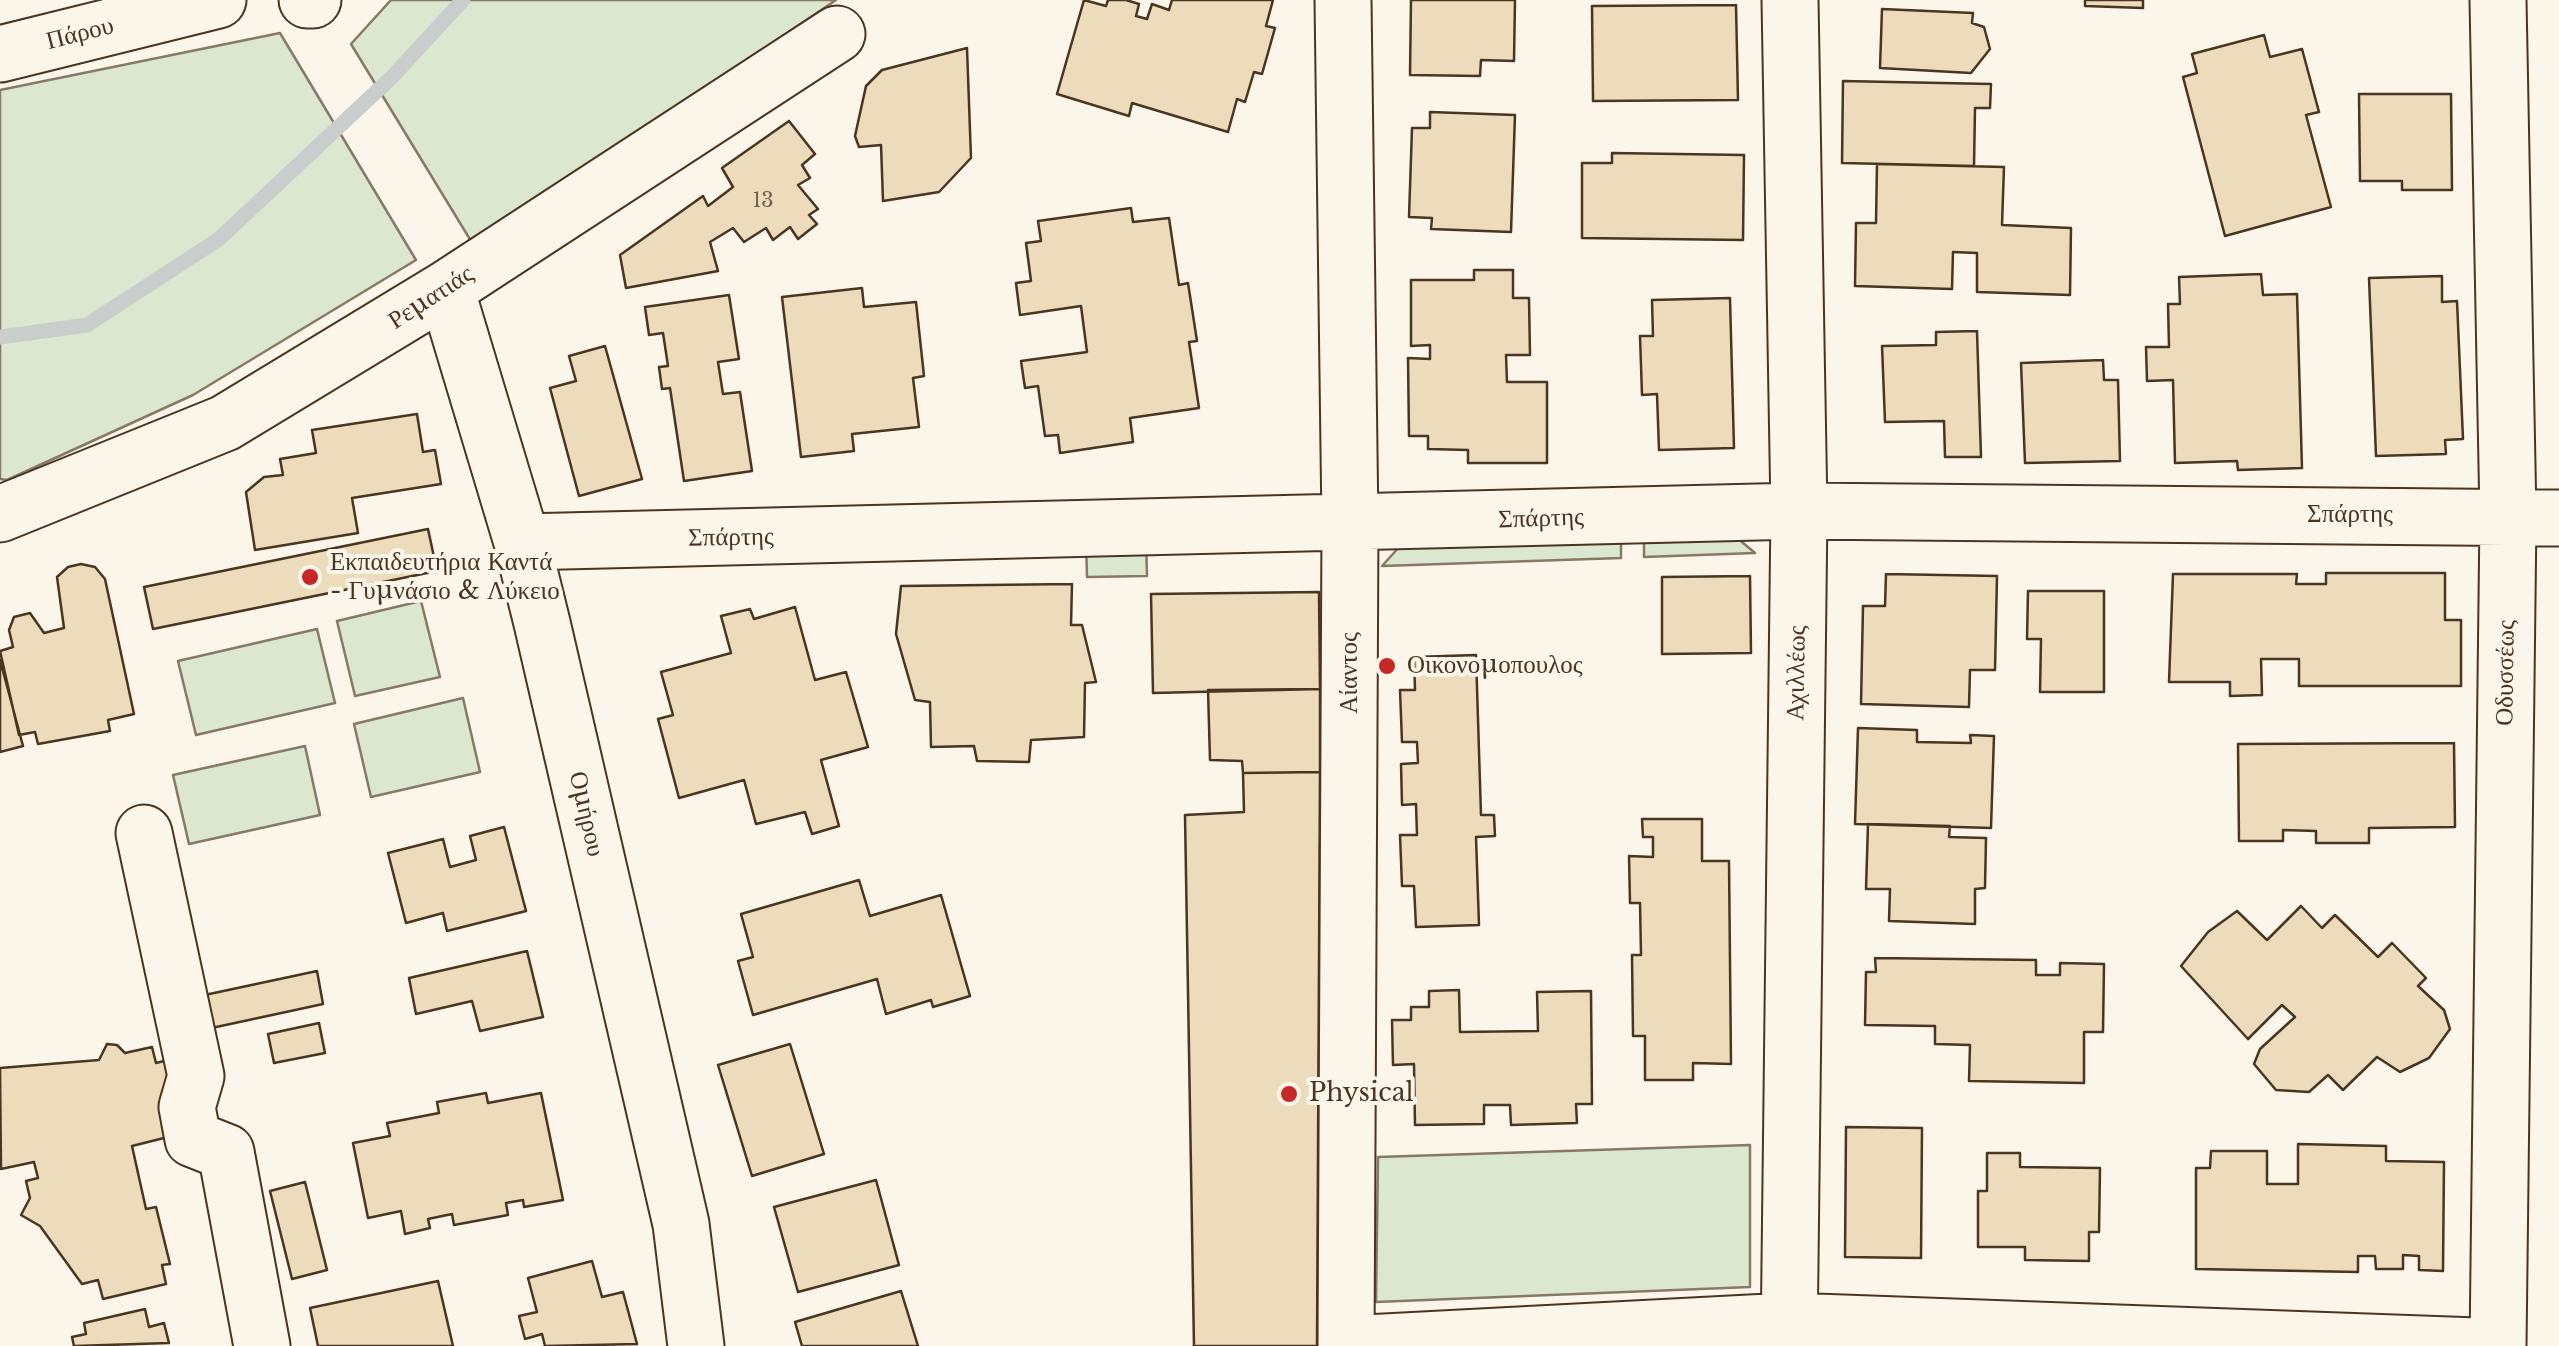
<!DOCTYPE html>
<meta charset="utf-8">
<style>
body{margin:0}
canvas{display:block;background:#fbf6e9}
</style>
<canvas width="2559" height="1346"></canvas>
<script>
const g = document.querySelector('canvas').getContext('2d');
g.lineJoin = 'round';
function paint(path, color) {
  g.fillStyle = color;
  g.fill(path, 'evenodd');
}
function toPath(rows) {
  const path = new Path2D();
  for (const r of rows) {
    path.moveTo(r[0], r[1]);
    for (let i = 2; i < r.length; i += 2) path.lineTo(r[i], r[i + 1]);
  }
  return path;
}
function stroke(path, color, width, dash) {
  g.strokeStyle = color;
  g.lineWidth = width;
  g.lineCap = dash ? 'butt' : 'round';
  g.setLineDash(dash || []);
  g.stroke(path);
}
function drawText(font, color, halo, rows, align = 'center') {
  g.font = font + ' "Libre Baskerville",serif';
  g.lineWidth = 8;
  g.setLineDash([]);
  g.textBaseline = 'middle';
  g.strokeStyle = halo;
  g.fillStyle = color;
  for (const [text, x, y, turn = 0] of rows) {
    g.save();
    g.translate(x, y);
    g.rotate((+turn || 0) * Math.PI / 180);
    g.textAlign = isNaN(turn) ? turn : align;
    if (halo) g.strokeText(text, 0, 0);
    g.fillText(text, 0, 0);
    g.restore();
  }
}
const green = toPath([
 [391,0,836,0,474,246,351,44,391,0],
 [280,33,416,260,193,395,7,480,0,479,0,90,280,33],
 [1621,537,1621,558,1382,566,1402,544,1621,537],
 [1644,537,1736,537,1755,553,1644,557,1644,537],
 [1086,539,1146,539,1147,576,1087,577,1086,539],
 [421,601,440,677,355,696,337,621,421,601],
 [317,629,335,703,196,735,178,661,317,629],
 [463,698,480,772,371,797,354,724,463,698],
 [305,746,320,815,189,844,173,775,305,746],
 [1750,1145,1750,1287,1376,1302,1378,1157,1750,1145]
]);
paint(green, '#dce7d0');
stroke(green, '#887966', 2.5);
stroke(toPath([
 [0,337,87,325,219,239,393,76,463,0]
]), '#c9cecd', 15);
const building = toPath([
 [1084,0,1106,6,1108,0,1126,0,1139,4,1136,16,1147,19,1152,4,1169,10,1172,0,1273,0,1266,26,1275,28,1262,74,1254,72,1245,102,1237,99,1228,132,1132,103,1129,116,1057,94,1084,0],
 [1411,0,1515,0,1514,61,1481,60,1480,76,1410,75,1411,0],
 [2085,0,2143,0,2143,8,2085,6,2085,0],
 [1736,5,1738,100,1593,101,1592,6,1736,5],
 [1882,9,1973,13,1972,23,1984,27,1990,49,1971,73,1880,68,1882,9],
 [2264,35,2270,57,2302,49,2319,112,2306,115,2331,207,2225,236,2183,77,2197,73,2192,54,2264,35],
 [967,48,971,158,939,192,883,201,881,145,859,147,855,136,866,86,882,70,967,48],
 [1843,81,1991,84,1990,108,1975,108,1974,166,1842,163,1843,81],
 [2359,94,2451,94,2452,190,2402,190,2402,181,2360,181,2359,94],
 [1430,112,1515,115,1511,232,1431,229,1432,218,1409,217,1412,128,1430,128,1430,112],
 [789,121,815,154,802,165,810,178,798,185,818,209,809,215,817,224,798,239,790,227,773,240,766,228,744,242,733,228,710,242,718,271,626,288,620,255,703,196,708,206,733,187,722,168,789,121],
 [1612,153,1744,155,1743,240,1582,238,1582,163,1612,163,1612,153],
 [1877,164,2004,167,2002,225,2071,228,2070,295,1977,292,1977,253,1953,252,1952,289,1855,286,1856,223,1876,223,1877,164],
 [1131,208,1133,222,1169,218,1179,285,1188,283,1197,341,1189,342,1199,408,1130,418,1133,442,1060,453,1058,435,1045,436,1038,386,1025,388,1021,361,1087,352,1081,306,1020,315,1016,283,1031,281,1026,243,1041,241,1038,221,1131,208],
 [1474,270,1513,270,1513,298,1529,298,1530,355,1506,355,1507,382,1547,382,1547,463,1468,463,1468,450,1428,449,1428,436,1409,436,1408,358,1430,359,1430,345,1411,346,1411,280,1474,280,1474,270],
 [2261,274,2263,295,2297,294,2302,468,2238,470,2237,461,2175,463,2173,380,2147,381,2146,347,2169,347,2168,304,2180,304,2179,277,2261,274],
 [2442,276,2442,302,2457,301,2463,439,2445,440,2446,454,2376,456,2369,278,2442,276],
 [862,288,864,307,916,302,924,376,913,378,919,427,852,434,854,451,801,457,782,297,862,288],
 [729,295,739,359,718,362,723,394,740,392,752,471,684,481,670,388,662,389,659,367,668,366,663,333,649,335,645,307,729,295],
 [1730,298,1734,448,1659,450,1657,394,1642,395,1640,336,1653,336,1652,300,1730,298],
 [1977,331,1981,457,1945,457,1944,421,1885,422,1882,346,1936,345,1936,332,1977,331],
 [605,346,642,479,579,496,550,388,576,381,569,356,605,346],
 [2103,360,2104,380,2118,380,2120,461,2025,463,2021,363,2103,360],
 [417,414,423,452,435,450,441,484,352,498,358,533,255,550,246,492,264,477,283,475,280,459,316,453,312,430,417,414],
 [428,529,437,571,153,629,144,587,428,529],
 [81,564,95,567,105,579,134,714,108,720,110,731,38,744,35,732,19,735,0,651,13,647,9,630,14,617,30,613,44,633,64,628,57,577,68,567,81,564],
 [2326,573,2445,573,2445,620,2461,620,2461,686,2299,686,2299,659,2261,659,2262,695,2230,696,2230,682,2169,682,2173,574,2297,574,2296,584,2326,584,2326,573],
 [1886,574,1997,576,1995,670,1970,670,1969,707,1861,704,1863,606,1885,606,1886,574],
 [1750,576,1751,653,1662,654,1662,577,1750,576],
 [1072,584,1071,625,1082,625,1096,682,1085,683,1084,737,1031,740,1029,762,977,761,974,746,931,747,930,702,915,700,896,634,901,586,1072,584],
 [2028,591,2104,591,2104,692,2040,692,2041,639,2027,639,2028,591],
 [1319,592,1320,689,1153,693,1151,594,1319,592],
 [795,607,815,680,846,672,868,747,821,760,839,826,812,834,805,812,756,824,744,780,679,798,658,719,673,715,661,672,731,653,721,616,750,609,754,619,795,607],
 [1476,655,1481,815,1494,815,1495,836,1476,837,1479,925,1416,927,1414,886,1402,886,1400,835,1417,835,1416,804,1402,805,1401,764,1418,763,1417,742,1402,742,1400,690,1415,690,1414,657,1476,655],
 [0,660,23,746,0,752,0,660],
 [1320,689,1320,772,1243,773,1242,761,1210,760,1208,690,1320,689],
 [1858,728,1917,730,1917,742,1971,743,1970,735,1994,736,1991,828,1855,824,1858,728],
 [2454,743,2455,827,2369,828,2369,843,2316,843,2316,831,2283,830,2283,841,2239,841,2238,744,2454,743],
 [1320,772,1317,1346,1194,1346,1185,815,1244,812,1243,773,1320,772],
 [1642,819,1702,819,1702,861,1729,861,1731,1064,1693,1063,1693,1080,1645,1080,1645,1036,1633,1036,1632,955,1641,955,1640,903,1630,903,1629,856,1653,857,1653,837,1643,837,1642,819],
 [1868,824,1950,826,1949,837,1986,838,1985,888,1975,889,1975,924,1889,921,1890,889,1866,889,1868,824],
 [504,827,526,911,447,931,443,913,406,923,388,853,443,839,450,867,476,860,470,836,504,827],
 [859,880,870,916,941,895,970,996,933,1007,931,1000,886,1014,877,979,753,1015,738,961,753,957,741,914,859,880],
 [2301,906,2322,928,2335,915,2378,957,2392,943,2426,978,2418,986,2444,1010,2450,1029,2429,1058,2400,1072,2377,1057,2343,1090,2328,1075,2309,1092,2276,1090,2254,1064,2260,1049,2295,1017,2282,1005,2248,1039,2181,966,2208,932,2237,911,2267,940,2301,906],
 [527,951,543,1017,480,1031,472,1001,416,1014,409,978,527,951],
 [1875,958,2036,960,2036,975,2060,975,2060,963,2104,964,2103,1032,2084,1032,2084,1083,1969,1081,1970,1045,1935,1044,1935,1026,1865,1025,1866,972,1876,972,1875,958],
 [317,971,323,1004,207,1029,200,996,317,971],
 [1459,990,1460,1032,1538,1031,1537,992,1591,991,1592,1104,1576,1104,1577,1123,1511,1125,1510,1105,1484,1105,1484,1124,1415,1125,1414,1064,1393,1065,1392,1020,1411,1020,1411,1007,1429,1007,1429,991,1459,990],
 [319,1023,325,1053,274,1063,268,1034,319,1023],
 [107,1044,117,1045,125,1053,152,1047,156,1063,168,1060,172,1136,132,1146,146,1209,156,1207,170,1264,162,1265,166,1284,103,1299,98,1280,82,1284,40,1226,21,1215,30,1198,26,1181,38,1178,34,1162,1,1169,0,1068,99,1060,107,1044],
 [790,1044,824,1154,752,1176,718,1065,790,1044],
 [486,1093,488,1103,541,1093,563,1200,524,1207,523,1200,506,1203,508,1215,454,1225,452,1214,428,1219,430,1228,405,1234,401,1211,368,1218,353,1143,390,1136,387,1123,439,1113,437,1102,486,1093],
 [1846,1127,1922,1128,1921,1258,1845,1257,1846,1127],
 [2298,1144,2386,1146,2386,1161,2444,1162,2443,1271,2419,1270,2419,1256,2403,1255,2403,1269,2376,1269,2375,1256,2358,1256,2358,1272,2196,1269,2196,1168,2210,1168,2211,1151,2267,1151,2267,1184,2298,1184,2298,1144],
 [1987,1153,2020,1153,2020,1167,2100,1168,2099,1232,2089,1232,2089,1261,2025,1260,2025,1247,1978,1247,1978,1191,1987,1191,1987,1153],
 [876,1180,899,1265,798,1292,774,1207,876,1180],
 [305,1182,327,1270,292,1279,270,1191,305,1182],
 [592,1261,602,1297,623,1292,637,1344,545,1346,542,1334,525,1339,519,1316,537,1312,528,1278,592,1261],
 [438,1281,453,1346,318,1346,310,1308,438,1281],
 [901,1291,918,1346,802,1346,795,1322,901,1291],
 [145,1309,149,1327,164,1323,169,1343,74,1346,72,1337,86,1334,84,1323,145,1309]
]);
paint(building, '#ecdcbc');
stroke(building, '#4a3520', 2.5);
const minor = toPath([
 [307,0,313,0],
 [1343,0,1350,524,1346,1346],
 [0,54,218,0],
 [446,289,522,542,542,623,681,1224,696,1346],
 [0,514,225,423,446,289,837,34],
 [522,542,1799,511,2559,518],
 [144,833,196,1076,187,1107,193,1139,226,1152,262,1346],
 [1346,1344,1788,1321,2477,1346],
 [1789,1346,1799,511,1790,0],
 [2498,1346,2508,517,2498,0]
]);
stroke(minor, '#4a3520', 59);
stroke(minor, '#fbf6e9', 55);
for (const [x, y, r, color] of [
 [310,577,10,"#c62828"],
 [1387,666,10,"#c62828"],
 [1289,1094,10,"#c62828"]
]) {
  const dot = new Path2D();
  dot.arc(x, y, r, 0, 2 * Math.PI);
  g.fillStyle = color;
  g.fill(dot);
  stroke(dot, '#fbf6e9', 4);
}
drawText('20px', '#725f47', null, [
 ["13",763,201]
]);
drawText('25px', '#4a3520', '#fbf6e9', [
 ["Πάρου",80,34,-14],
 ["Ρεματιάς",431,298,-33],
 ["Σπάρτης",2350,515],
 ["Σπάρτης",1541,519,-2],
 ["Σπάρτης",731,538,-1],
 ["Αίαντος",1350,673,-90],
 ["Αχιλλέως",1797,673,-89],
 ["Οδυσσέως",2506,673,-89],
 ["Ομήρου",586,814,77]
]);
drawText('25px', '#4a3520', '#fbf6e9', [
 ["Εκπαιδευτήρια Καντά",330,563],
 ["- Γυμνάσιο & Λύκειο",330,592],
 ["Οικονομοπουλος",1407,666],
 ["Physical",1309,1094]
], 'left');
</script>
